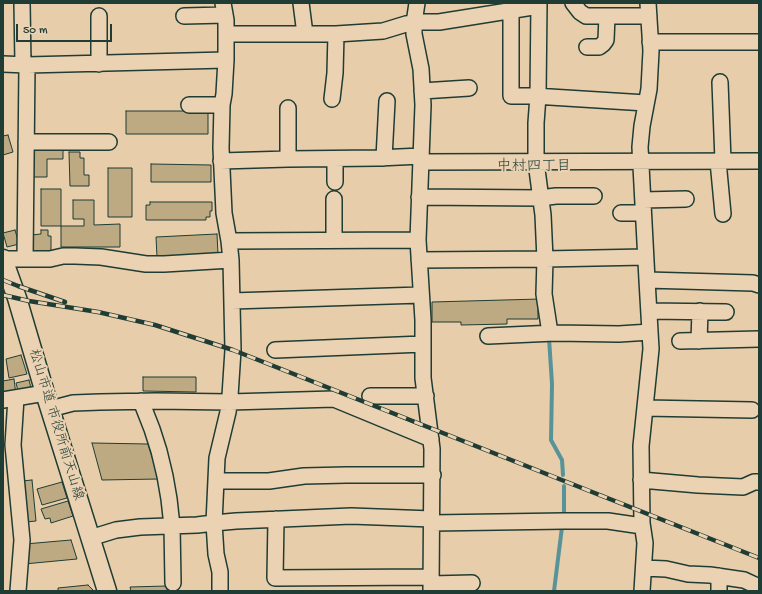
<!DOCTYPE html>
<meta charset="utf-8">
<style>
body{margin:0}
#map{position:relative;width:762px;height:594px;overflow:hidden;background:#e8cdaa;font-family:"Gochi Hand",sans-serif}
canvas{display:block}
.frame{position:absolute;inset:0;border:4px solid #1f3d34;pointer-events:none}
.scale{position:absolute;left:16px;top:24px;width:96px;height:18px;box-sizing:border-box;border:2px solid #1f3d34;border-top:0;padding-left:5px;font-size:12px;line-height:14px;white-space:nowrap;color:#1f3d34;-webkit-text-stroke:3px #ebd2b3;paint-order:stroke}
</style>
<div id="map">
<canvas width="762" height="594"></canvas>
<div class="frame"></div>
<div class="scale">50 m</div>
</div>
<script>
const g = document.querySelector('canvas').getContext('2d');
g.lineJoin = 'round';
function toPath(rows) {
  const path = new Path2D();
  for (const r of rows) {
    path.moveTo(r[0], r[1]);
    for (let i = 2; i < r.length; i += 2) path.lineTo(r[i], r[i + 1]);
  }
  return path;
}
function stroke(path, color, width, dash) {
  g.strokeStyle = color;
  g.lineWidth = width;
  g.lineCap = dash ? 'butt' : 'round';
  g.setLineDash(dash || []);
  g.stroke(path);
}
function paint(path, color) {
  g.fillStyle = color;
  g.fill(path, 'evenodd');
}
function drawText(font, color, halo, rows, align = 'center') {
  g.font = font + ' "Gochi Hand","Klee One",sans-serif';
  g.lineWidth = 4;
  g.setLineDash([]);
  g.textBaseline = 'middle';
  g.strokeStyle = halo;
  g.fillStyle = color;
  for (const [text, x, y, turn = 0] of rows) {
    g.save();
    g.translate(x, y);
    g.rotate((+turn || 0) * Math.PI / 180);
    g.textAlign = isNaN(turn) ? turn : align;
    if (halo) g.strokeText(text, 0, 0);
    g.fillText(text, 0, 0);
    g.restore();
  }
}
stroke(toPath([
 [549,338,552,384,551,440,562,460,563,475],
 [564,486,564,515],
 [554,591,562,527]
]), '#59939a', 4);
const building = toPath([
 [126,111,208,111,208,134,126,134,126,111],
 [8,135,13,152,3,155,3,136,8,135],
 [30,148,63,148,63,159,47,159,47,177,30,177,30,148],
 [69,152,80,152,80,158,84,158,84,175,89,175,89,186,70,186,69,152],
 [151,164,211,165,211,182,151,182,151,164],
 [108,168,132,168,132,217,108,217,108,168],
 [41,189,61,189,61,226,41,226,41,189],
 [73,200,94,200,94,225,120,224,120,247,61,247,61,226,84,226,84,219,73,219,73,200],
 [150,202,212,202,212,211,210,211,210,217,206,217,206,220,146,220,146,205,150,205,150,202],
 [15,230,19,244,7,247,3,233,15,230],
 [41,230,48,230,48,236,51,236,51,252,31,252,31,235,41,234,41,230],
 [217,234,218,254,157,257,156,237,217,234],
 [540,299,541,308,538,308,538,319,507,319,507,324,461,325,461,322,432,322,432,302,540,299],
 [21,355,27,374,9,378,6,359,21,355],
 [143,377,196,377,196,392,143,391,143,377],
 [14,379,16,395,3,397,3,381,14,379],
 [29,380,32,392,19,395,16,383,29,380],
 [92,443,148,444,159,479,102,480,92,443],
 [32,480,36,521,26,522,22,481,32,480],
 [62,482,67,498,42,505,37,489,62,482],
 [68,501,73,516,51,523,50,518,45,519,41,509,68,501],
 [71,540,77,559,24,564,25,544,71,540],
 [88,585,94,591,58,591,58,588,88,585],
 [167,586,167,591,131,591,130,587,167,586]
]);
paint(building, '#bdaa83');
stroke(building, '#1f3d34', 1);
const minor = toPath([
 [22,3,23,64],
 [301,3,305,34],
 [417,3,414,23,414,34,421,69,423,105,418,240,423,320,423,378,432,449,431,591],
 [539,3,538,96,536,123,536,162,543,215,545,259,544,294,550,333],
 [573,3,580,12,586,16,649,16],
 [511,11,511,96,534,96,646,103],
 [99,16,99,64],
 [184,16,225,15],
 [226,34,336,34,383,31,406,24,422,22,439,22,539,6],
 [650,42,759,42],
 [587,47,599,47,603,44,606,40,607,16],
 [3,64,27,65,226,60],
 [720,82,723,161],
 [422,91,469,88],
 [332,99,335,73,336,34],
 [189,105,222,105],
 [26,142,109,142],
 [384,158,387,101],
 [288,159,288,108],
 [335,159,335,182],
 [221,161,288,159,378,158,421,156],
 [718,161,723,214],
 [421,162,759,161],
 [419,197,540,198,556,196,594,196],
 [334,199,334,240],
 [643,200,686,199],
 [621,213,643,213],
 [229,241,418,240],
 [3,259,25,259,27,65],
 [25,259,50,259,63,256,75,256,101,257,146,264,164,264,231,260],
 [419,260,545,259,645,257],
 [647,280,753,283,759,285],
 [232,301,421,295],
 [649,311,726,312],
 [488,336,555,333,619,334,650,332],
 [680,341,759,339],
 [699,341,700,311],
 [275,350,423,344],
 [370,396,426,396],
 [16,398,13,445,22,540,18,591],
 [3,400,45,393],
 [141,401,152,429,159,451,165,476,169,499,172,526,173,583],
 [645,408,752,410],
 [50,409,73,403,100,402,156,401,230,402,334,399,431,439],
 [641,480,698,485,743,487,754,482,759,482],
 [216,481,269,481,304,476,346,475,433,475],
 [276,519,275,578,431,577],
 [432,523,564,521,608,521,642,526],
 [90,538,116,530,140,527,197,525,214,523,236,521,351,516,432,519],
 [644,568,666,569,688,574,710,575,744,580,759,587],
 [719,576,719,591],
 [431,584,472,583],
 [220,591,220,572,216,554,214,523,217,458,228,412,230,396,233,350,231,260,229,241,224,213,221,148,222,105,224,94,226,60,226,20,223,3],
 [642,591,645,543,642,523,641,446,651,349,647,280,640,147,642,126,649,89,651,51,648,3]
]);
const tertiary = toPath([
 [3,259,17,298,45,393,107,591]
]);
stroke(minor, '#1f3d34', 18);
stroke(tertiary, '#1f3d34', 21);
stroke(minor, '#ebd2b3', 15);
stroke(tertiary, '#ebd2b3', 18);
const rail = toPath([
 [3,280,18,286,65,302],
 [3,295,29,301,98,312,155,325,233,350,759,558]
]);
stroke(rail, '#1f3d34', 4.5);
stroke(rail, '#ebd2b3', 3, [9]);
drawText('14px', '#1f3d34', '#ebd2b3', [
 ["松山市道 市役所前天山線",55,425,73]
]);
drawText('15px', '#1f3d34', '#ebd2b3', [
 ["中村四丁目",534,168]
]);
</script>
